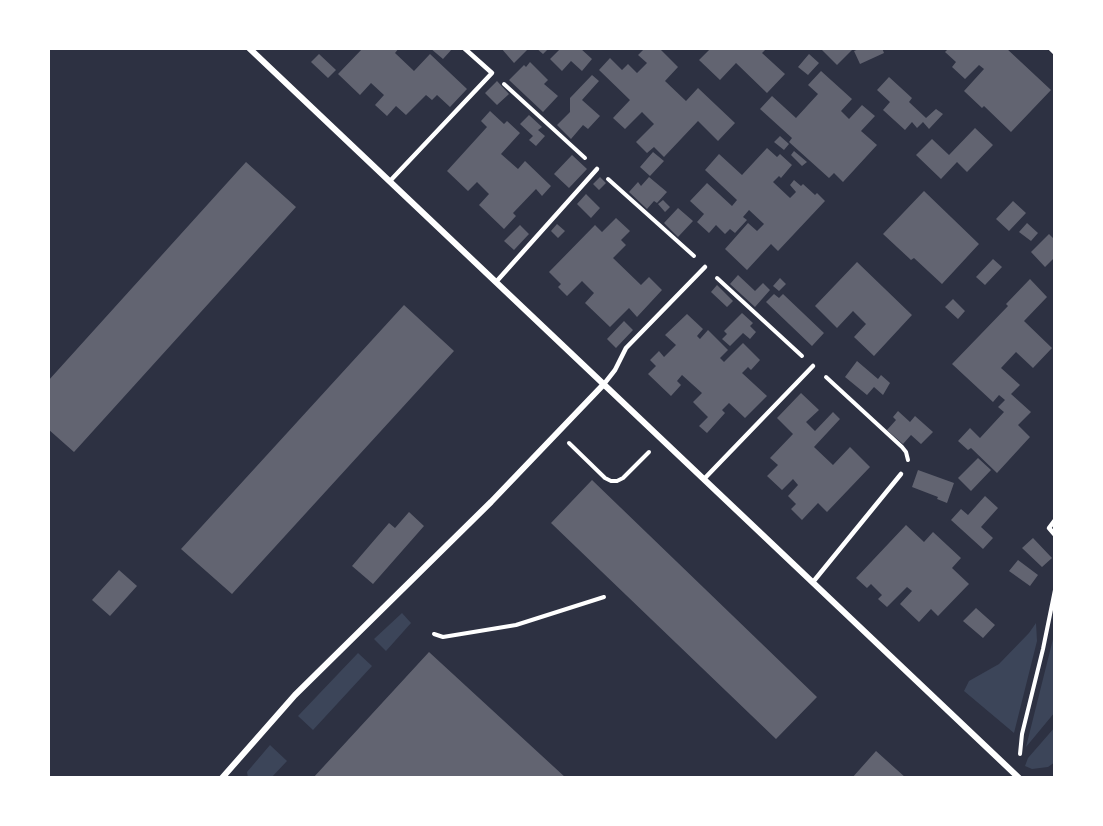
<!DOCTYPE html>
<style>
body{margin:0}
#map{position:relative;width:1103px;height:826px;overflow:hidden;background:#2d3142;font-family:Inter,sans-serif}
canvas{display:block}
.frame{position:absolute;inset:0;border:50px solid #fff;pointer-events:none}
</style>
<div id="map">
<canvas width="1103" height="826"></canvas>
<div class="frame"></div>
</div>
<script>
const g = document.querySelector('canvas').getContext('2d');
g.lineJoin = 'round';
function paint(path, color) {
  g.fillStyle = color;
  g.fill(path, 'evenodd');
}
function toPath(rows) {
  const path = new Path2D();
  for (const r of rows) {
    path.moveTo(r[0], r[1]);
    for (let i = 2; i < r.length; i += 2) path.lineTo(r[i], r[i + 1]);
  }
  return path;
}
function stroke(path, color, width, dash) {
  g.strokeStyle = color;
  g.lineWidth = width;
  g.lineCap = dash ? 'butt' : 'round';
  g.setLineDash(dash || []);
  g.stroke(path);
}
paint(toPath([
 [402,613,411,623,386,651,374,639],
 [1036,623,1037,641,1014,733,964,691,969,681,999,664,1029,633],
 [1055,631,1055,712,1026,747],
 [358,653,372,666,313,730,298,716],
 [1055,727,1055,762,1048,767,1032,769,1025,766,1028,758],
 [270,745,287,761,271,778,248,778,247,772]
]), '#3c4559');
paint(toPath([
 [363,48,399,48,395,53,414,71,430,54,467,89,450,107,437,95,432,100,426,95,406,115,396,106,387,116,375,105,384,95,371,83,360,95,338,74],
 [430,48,453,48,443,59],
 [501,48,529,48,514,63],
 [536,48,549,48,543,54],
 [558,48,580,48,592,59,582,71,571,61,562,71,550,59,560,49],
 [645,48,659,48,678,67,665,81,686,101,698,88,735,123,718,141,698,121,664,157,654,147,647,153,636,142,654,124,642,112,625,129,613,118,630,100,599,70,610,58,622,70,628,64,637,73,647,63,638,55],
 [711,48,767,48,762,53,785,74,767,93,736,63,720,80,699,60],
 [820,48,852,48,853,49,837,65],
 [861,48,882,48,884,53,860,64,854,51],
 [949,48,1006,48,1051,90,1011,132,984,106,982,108,964,91,984,69,979,65,965,79,952,67,956,62,945,52],
 [319,54,336,70,328,78,311,62],
 [809,54,819,63,808,75,798,67],
 [530,62,548,80,544,84,558,96,543,112,509,80,524,65,526,67],
 [821,71,852,99,841,111,849,119,862,105,875,116,861,131,877,145,843,182,834,173,829,178,789,142,792,138,760,109,772,96,796,118,818,94,808,85],
 [592,75,599,81,582,100,600,116,588,129,583,125,571,139,557,125,570,112,570,98],
 [889,77,912,98,909,102,926,118,936,109,943,114,929,129,923,122,917,128,912,122,905,130,883,110,890,102,877,90],
 [497,81,509,94,497,105,485,93],
 [490,111,504,124,507,121,520,133,501,154,518,169,525,161,551,186,542,196,536,189,513,213,516,216,504,229,479,205,489,194,477,182,468,191,447,171,487,127,481,121],
 [529,115,542,127,538,130,545,136,536,146,529,140,533,136,520,124],
 [975,128,993,145,967,172,957,162,941,179,916,155,932,139,949,155],
 [780,136,789,144,784,150,774,142],
 [767,148,777,157,780,154,792,165,781,178,779,176,773,182,790,198,796,192,790,185,794,180,801,186,803,184,815,195,817,193,825,201,778,251,771,244,747,270,725,249,748,223,757,231,764,224,749,210,743,217,747,220,735,233,730,229,725,234,716,225,709,233,697,222,704,214,690,201,707,183,732,206,737,200,705,170,719,154,742,175],
 [794,151,807,162,802,166,791,155],
 [653,152,664,161,650,176,640,167],
 [572,155,587,169,569,188,554,174],
 [246,162,296,207,74,452,48,429,48,381],
 [600,177,606,183,599,190,593,184],
 [649,177,667,192,657,203,654,201,647,209,629,192,638,182,641,186],
 [924,191,979,244,942,284,914,258,911,260,883,234],
 [586,194,600,208,591,218,577,204],
 [663,200,670,207,665,212,658,204],
 [1013,201,1026,213,1009,231,996,219],
 [678,208,693,221,678,237,664,223],
 [616,218,630,231,621,240,626,245,613,258,641,285,649,277,662,290,637,317,629,308,610,327,585,303,594,293,582,281,567,296,558,287,561,284,549,272,595,225,602,232],
 [1027,223,1038,233,1031,241,1019,232],
 [557,224,565,231,558,238,551,231],
 [520,225,529,234,514,250,504,241],
 [1049,234,1055,240,1055,257,1045,267,1031,252],
 [993,259,1002,267,985,285,976,277],
 [857,262,912,315,874,356,854,337,866,324,853,311,837,328,815,306],
 [738,275,755,291,763,283,770,290,755,307,730,284],
 [780,278,786,284,779,291,773,286],
 [1030,279,1047,297,1024,321,1052,348,1033,368,1016,352,1001,368,1020,385,1011,394,1031,412,1018,425,1030,437,997,473,971,448,968,450,958,441,970,428,980,438,1004,412,998,407,1005,400,999,395,993,402,952,364,1008,306,1006,304],
 [717,285,733,301,727,307,711,292],
 [774,294,779,298,783,294,824,333,812,346,766,302],
 [953,299,965,311,958,319,945,307],
 [404,305,454,351,232,594,181,549],
 [742,313,753,323,750,326,756,332,750,339,743,333,730,346,722,339,727,334,724,331],
 [687,314,703,329,697,336,700,339,708,330,728,350,720,358,724,362,743,343,760,360,751,370,748,367,742,373,767,396,745,418,729,403,722,410,725,413,707,433,699,426,708,417,693,402,702,393,682,375,677,381,681,385,671,396,648,374,656,366,650,360,659,351,664,357,676,345,665,335],
 [624,321,633,330,616,348,607,339],
 [857,361,878,379,881,375,890,383,883,395,874,387,867,395,845,377],
 [801,393,819,410,806,422,815,431,833,412,840,419,814,447,833,465,850,447,870,467,827,512,818,503,802,520,791,509,796,504,788,496,798,485,793,479,782,490,767,476,778,465,770,458,793,434,777,418],
 [898,411,910,422,915,416,933,432,921,444,911,435,903,444,887,430,896,420,893,417],
 [978,458,991,470,971,491,958,478],
 [918,470,954,483,947,503,937,499,938,497,912,487],
 [592,480,817,697,776,739,551,523],
 [985,496,998,508,981,527,993,538,983,549,951,520,961,509,968,515],
 [409,512,424,526,373,584,352,566,389,523,395,528],
 [906,525,924,542,933,532,961,558,952,568,969,584,938,616,931,609,919,622,900,604,912,591,907,587,887,607,878,599,882,595,871,584,867,588,856,578],
 [1033,538,1052,558,1042,567,1022,548],
 [1018,560,1038,575,1030,586,1009,571],
 [119,570,137,586,110,616,92,600],
 [976,608,995,625,983,638,963,621],
 [429,652,566,778,313,778],
 [876,751,906,778,852,778]
]), '#626471');
stroke(toPath([
 [504,84,585,158],
 [608,179,694,256],
 [717,278,802,356],
 [826,377,902,447,906,452,908,460],
 [569,443,605,478,611,481,617,481,623,478,649,452],
 [434,634,443,637,516,625,604,597],
 [1020,754,1022,734,1043,649,1055,590]
]), '#fff', 4);
stroke(toPath([
 [390,181,492,73,464,48],
 [496,282,597,169],
 [604,384,615,370,626,348,705,267],
 [704,479,813,366],
 [1055,520,1049,528,1055,535],
 [813,582,901,474]
]), '#fff', 4.5);
stroke(toPath([
 [249,48,1019,778],
 [1051,48,1055,52],
 [222,778,295,695,491,502,604,384]
]), '#fff', 6);
</script>
